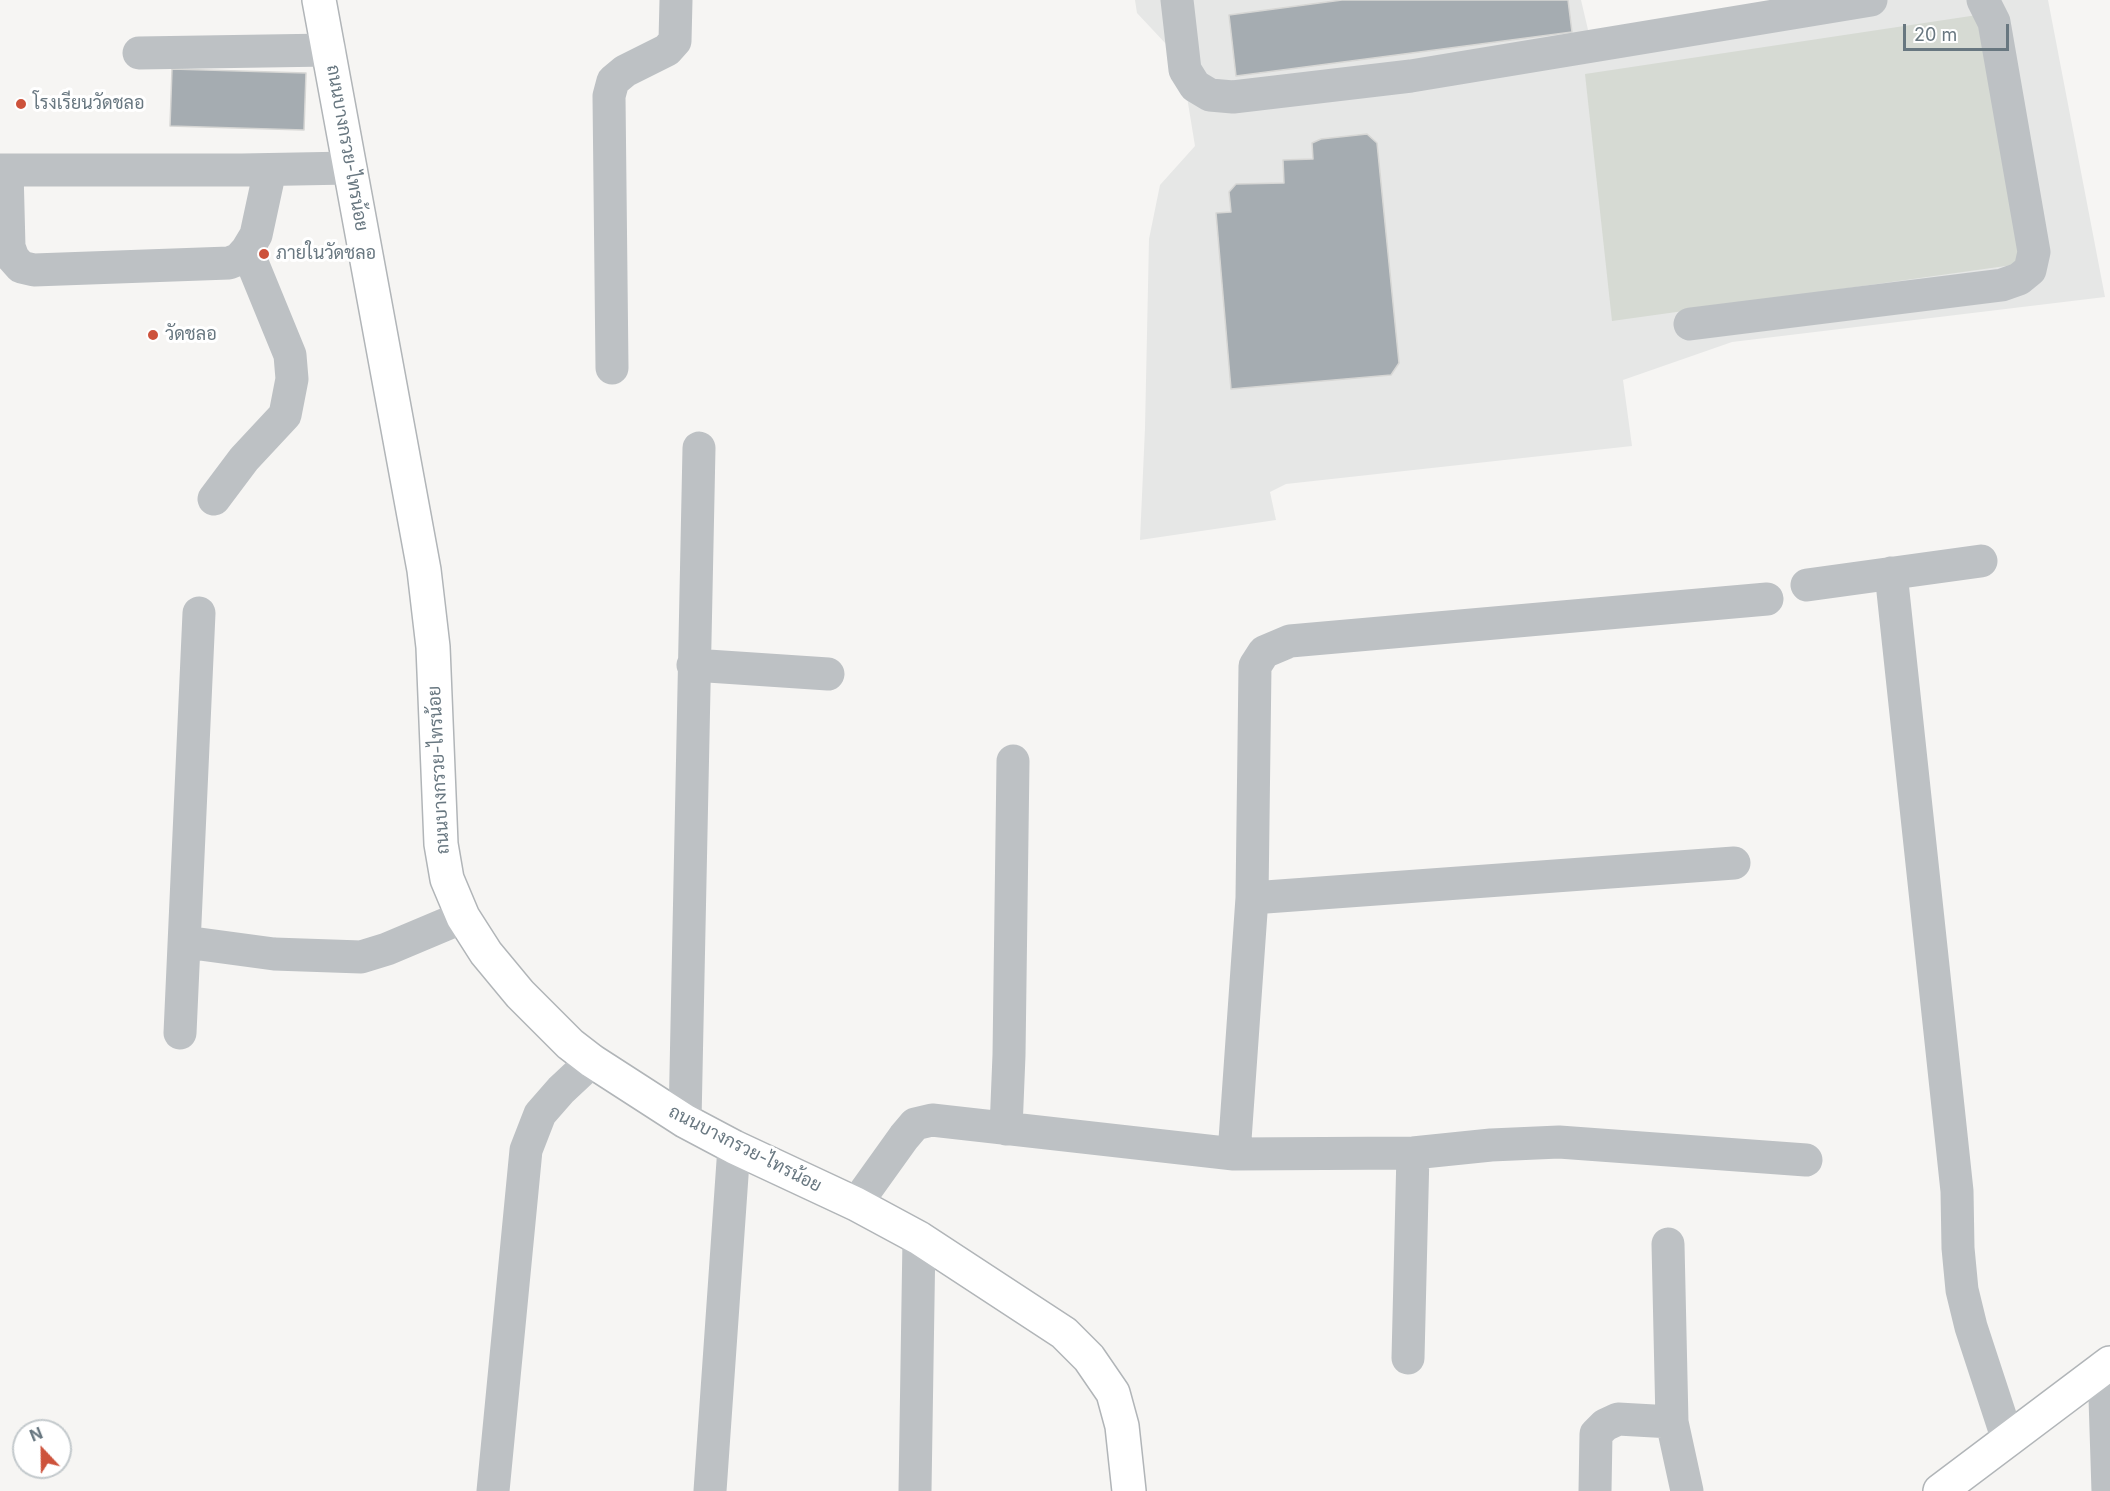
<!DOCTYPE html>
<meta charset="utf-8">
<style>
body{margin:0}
#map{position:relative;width:2110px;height:1491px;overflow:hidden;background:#f6f5f3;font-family:Inter,sans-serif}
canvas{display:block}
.north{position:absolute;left:12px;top:1419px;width:60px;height:60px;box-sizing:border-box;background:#fff;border:2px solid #c3c9cc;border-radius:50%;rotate:338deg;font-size:16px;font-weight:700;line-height:24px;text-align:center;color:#687780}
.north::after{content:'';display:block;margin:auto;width:21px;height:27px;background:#cd523b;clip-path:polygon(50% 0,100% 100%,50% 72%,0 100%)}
.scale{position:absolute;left:1903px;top:24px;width:106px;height:27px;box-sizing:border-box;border:3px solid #687780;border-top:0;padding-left:8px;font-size:18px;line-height:21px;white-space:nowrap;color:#687780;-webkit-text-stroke:4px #fff;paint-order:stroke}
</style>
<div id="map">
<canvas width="2110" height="1491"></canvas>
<div class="north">N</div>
<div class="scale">20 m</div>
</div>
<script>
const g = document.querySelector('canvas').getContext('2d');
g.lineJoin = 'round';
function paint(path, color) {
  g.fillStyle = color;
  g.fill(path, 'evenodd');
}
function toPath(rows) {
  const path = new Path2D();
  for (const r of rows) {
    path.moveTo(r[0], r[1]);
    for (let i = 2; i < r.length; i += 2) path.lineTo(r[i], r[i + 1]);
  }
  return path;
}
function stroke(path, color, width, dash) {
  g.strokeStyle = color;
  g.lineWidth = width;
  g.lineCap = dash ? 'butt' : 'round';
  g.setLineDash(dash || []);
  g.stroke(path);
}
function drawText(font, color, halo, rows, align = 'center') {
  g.font = font + ' Inter,Sarabun,sans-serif';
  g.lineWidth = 6;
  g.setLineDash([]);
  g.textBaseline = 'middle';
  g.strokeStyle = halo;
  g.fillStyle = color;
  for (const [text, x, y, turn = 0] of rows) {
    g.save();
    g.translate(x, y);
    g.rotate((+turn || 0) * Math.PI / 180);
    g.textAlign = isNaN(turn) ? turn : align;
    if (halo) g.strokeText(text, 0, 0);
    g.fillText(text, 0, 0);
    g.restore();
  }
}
paint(toPath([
 [1135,0,1581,0,1589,34,1811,0,2048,0,2105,297,1732,342,1623,380,1632,446,1286,484,1270,492,1276,520,1140,540,1145,428,1149,239,1160,185,1195,146,1181,60,1137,13]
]), '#e6e7e6');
paint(toPath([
 [1984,14,2020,264,1612,321,1585,74]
]), '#d6dad3');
const building = toPath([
 [1342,0,1568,0,1572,32,1236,76,1229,15,1342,0],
 [172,69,306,73,304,130,170,126,172,69],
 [1367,134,1377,143,1399,363,1391,375,1231,389,1216,213,1231,212,1229,192,1236,184,1284,183,1283,160,1313,159,1312,143,1321,139,1367,134]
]);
paint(building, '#a5acb1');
stroke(building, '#d7d7d5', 1.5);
const major = toPath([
 [319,0,424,570,433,647,441,844,447,879,463,917,486,953,520,994,570,1044,592,1061,685,1121,734,1147,856,1204,919,1238,1064,1333,1089,1358,1113,1393,1122,1426,1129,1491],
 [1940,1491,2110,1363]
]);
stroke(major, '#b1b5b8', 36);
stroke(toPath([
 [1177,0,1185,70,1195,86,1210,95,1233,97,1411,76,1871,0],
 [139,53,329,50],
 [0,170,242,170,350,168],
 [7,170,9,247,13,258,21,267,34,270,229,263,239,259,247,250,256,235,270,170],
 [1690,324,2002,285,2019,279,2030,270,2034,252,1994,22,1983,0],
 [612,368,609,96,613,81,625,71,667,50,675,41,676,0],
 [214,499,244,459,285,415,292,379,290,355,247,250],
 [1891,573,1957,1191,1958,1248,1962,1290,1971,1327,2008,1440],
 [1807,585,1981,561],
 [693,665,828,674],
 [1252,898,1734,863],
 [185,942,274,954,361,957,387,949,463,917],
 [180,1033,199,613],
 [685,1121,699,448],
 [1006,1129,1009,1055,1013,761],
 [1234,1154,1252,898,1255,666,1264,652,1290,641,1767,599],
 [856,1204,904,1137,915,1124,932,1120,1234,1154,1413,1153,1491,1145,1559,1142,1806,1160],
 [1668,1244,1672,1422,1687,1491],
 [1408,1358,1413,1153],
 [2104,1367,2108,1491],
 [493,1491,526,1150,540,1114,561,1090,592,1061],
 [710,1491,734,1147],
 [915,1491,919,1238],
 [1595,1491,1596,1434,1605,1425,1618,1419,1672,1422]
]), '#bdc1c4', 33);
stroke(major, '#fff', 33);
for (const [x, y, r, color] of [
 [21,104,6,"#cd523b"],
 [264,254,6,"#cd523b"],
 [153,335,6,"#cd523b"]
]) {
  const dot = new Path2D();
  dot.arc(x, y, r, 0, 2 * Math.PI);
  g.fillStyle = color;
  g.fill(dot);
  stroke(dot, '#fff', 2);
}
drawText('18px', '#687780', '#fff', [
 ["โรงเรียนวัดชลอ",33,104],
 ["ภายในวัดชลอ",276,254],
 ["วัดชลอ",165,335]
], 'left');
drawText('18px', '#687780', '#fff', [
 ["ถนนบางกรวย-ไทรน้อย",347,148,80],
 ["ถนนบางกรวย-ไทรน้อย",439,770,-93],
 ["ถนนบางกรวย-ไทรน้อย",745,1149,27]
]);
</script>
